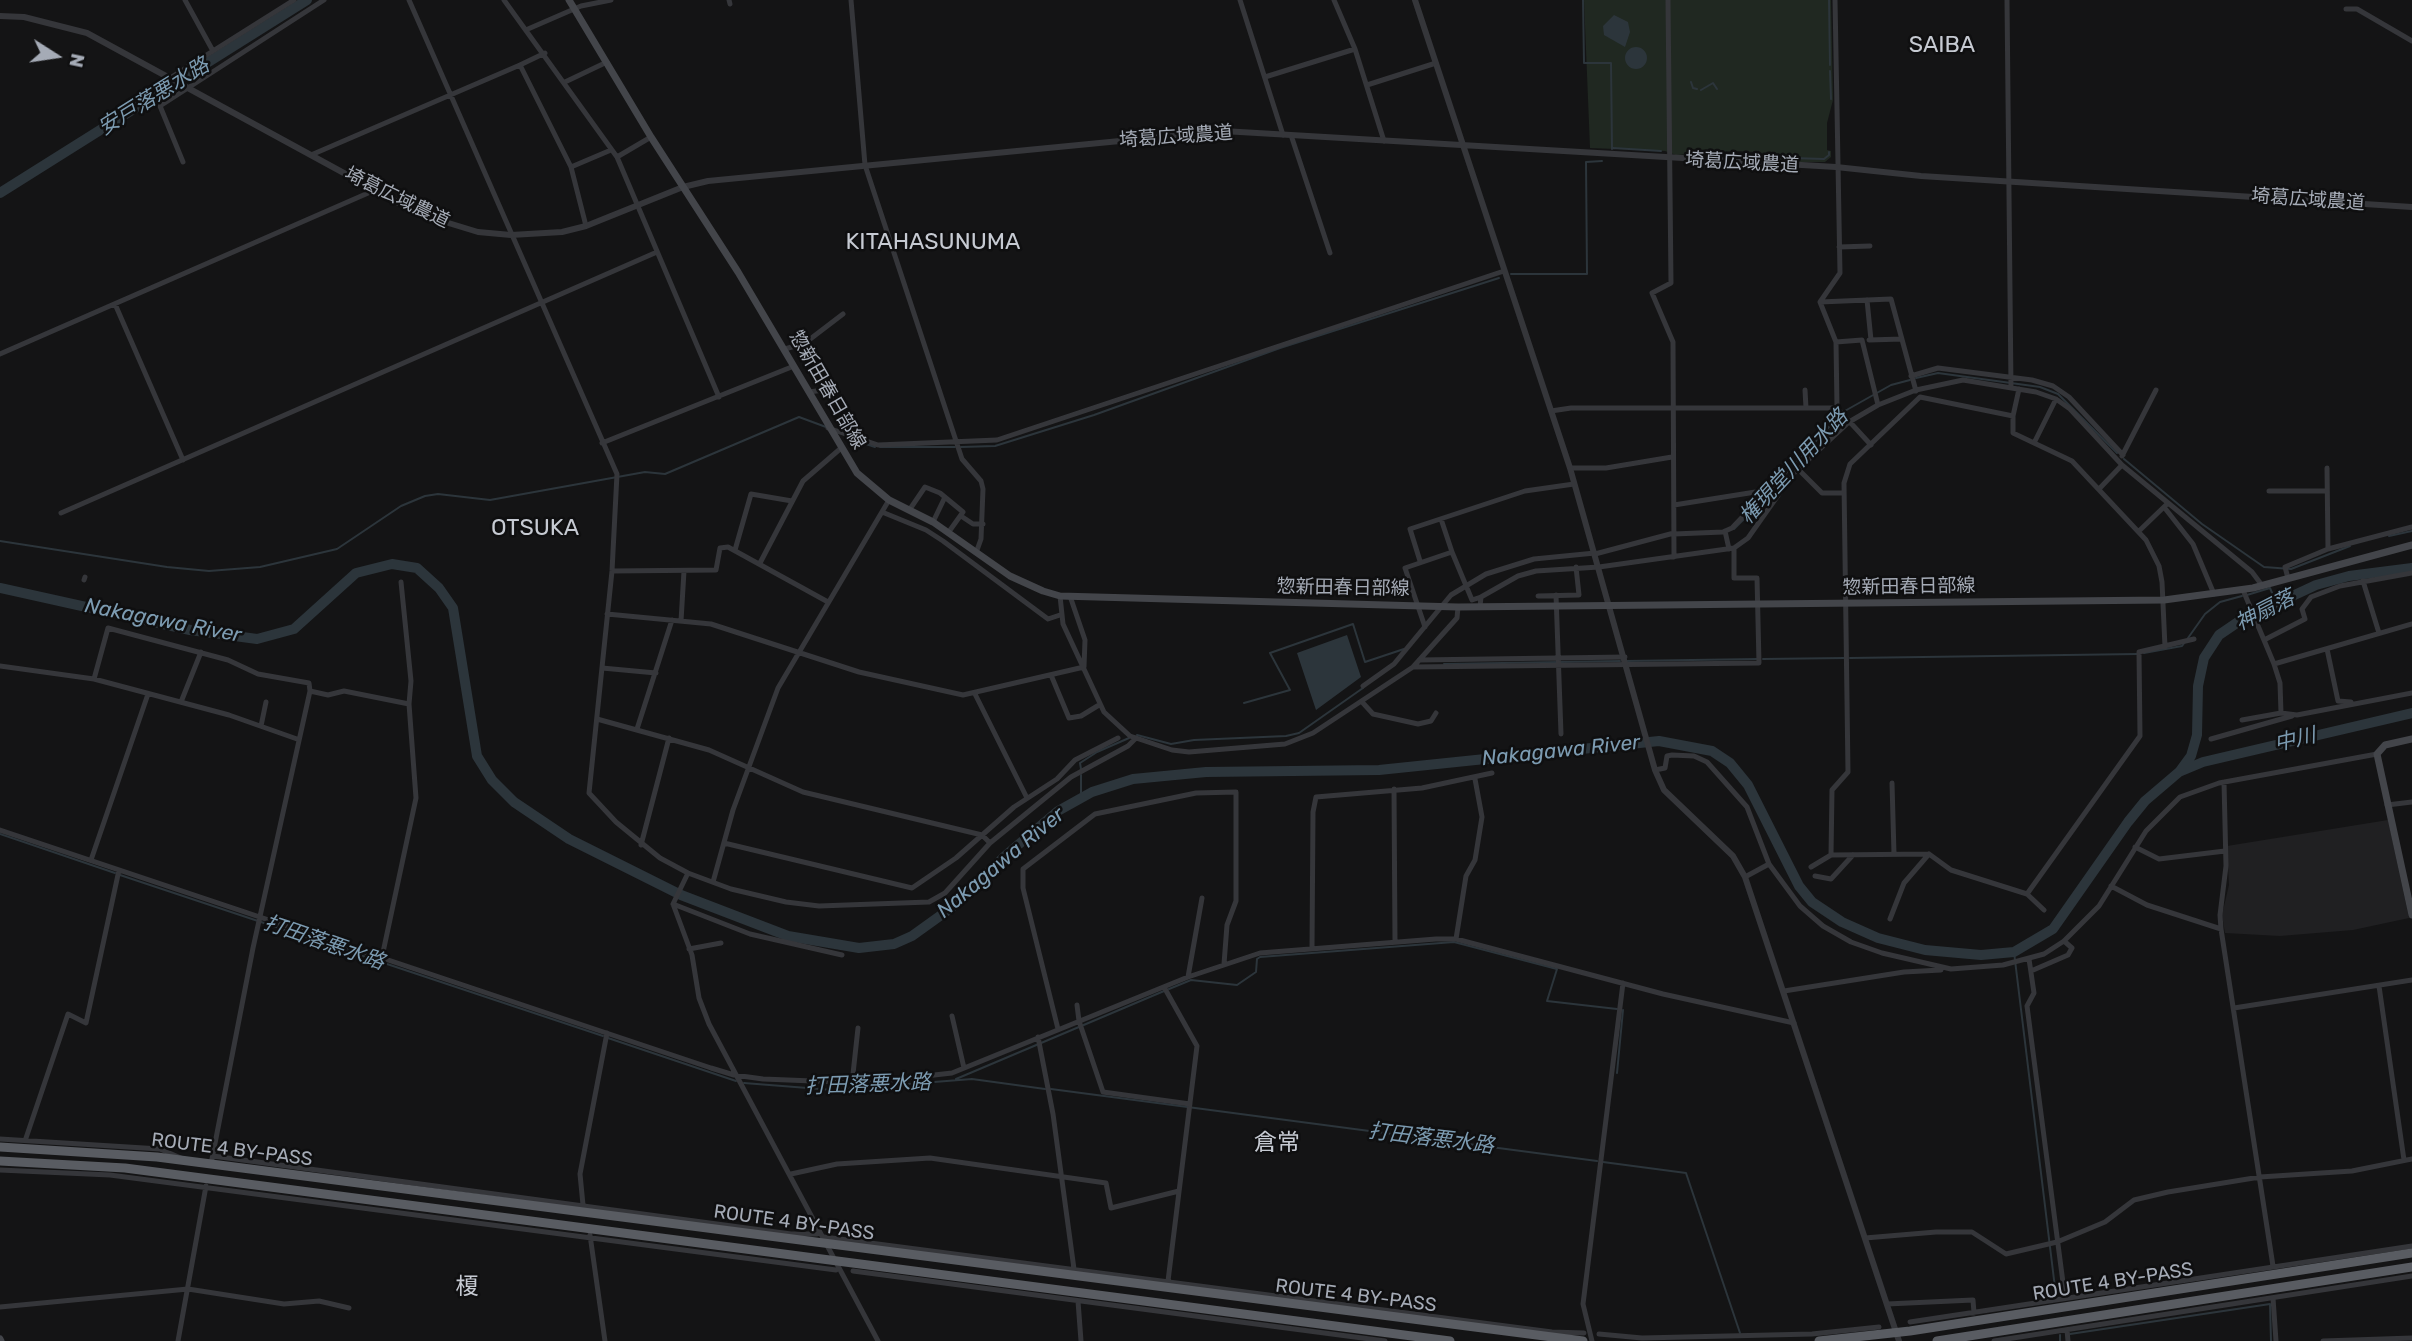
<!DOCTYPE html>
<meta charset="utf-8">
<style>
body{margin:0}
#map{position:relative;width:2412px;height:1341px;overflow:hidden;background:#141415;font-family:Rubik,sans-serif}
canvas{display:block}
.north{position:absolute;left:21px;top:21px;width:70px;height:70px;-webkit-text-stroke:5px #0f0f10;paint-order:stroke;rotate:102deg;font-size:19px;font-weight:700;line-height:28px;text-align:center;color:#a5abb6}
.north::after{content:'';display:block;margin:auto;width:24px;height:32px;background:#a5abb6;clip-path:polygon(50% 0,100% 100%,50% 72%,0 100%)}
</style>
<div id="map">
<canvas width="2412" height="1341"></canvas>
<div class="north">N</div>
</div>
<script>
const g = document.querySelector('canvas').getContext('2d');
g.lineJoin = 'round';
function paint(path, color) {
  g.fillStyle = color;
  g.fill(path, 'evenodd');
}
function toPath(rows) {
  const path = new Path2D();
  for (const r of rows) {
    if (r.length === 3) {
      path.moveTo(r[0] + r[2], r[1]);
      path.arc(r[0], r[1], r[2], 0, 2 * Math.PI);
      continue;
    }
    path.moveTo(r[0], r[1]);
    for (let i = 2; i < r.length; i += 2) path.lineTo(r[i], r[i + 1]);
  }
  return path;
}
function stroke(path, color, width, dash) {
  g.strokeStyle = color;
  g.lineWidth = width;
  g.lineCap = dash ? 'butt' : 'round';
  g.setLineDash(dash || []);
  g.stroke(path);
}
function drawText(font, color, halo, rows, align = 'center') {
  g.font = font + ' Rubik,"Noto Sans JP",sans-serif';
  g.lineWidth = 5;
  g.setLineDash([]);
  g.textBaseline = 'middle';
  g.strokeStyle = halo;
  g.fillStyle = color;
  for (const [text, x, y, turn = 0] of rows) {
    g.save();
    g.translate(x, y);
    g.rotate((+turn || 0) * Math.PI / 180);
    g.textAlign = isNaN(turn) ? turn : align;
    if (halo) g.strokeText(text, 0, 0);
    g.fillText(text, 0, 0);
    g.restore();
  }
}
paint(toPath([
 [2388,820,2409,918,2353,930,2280,936,2225,933,2222,915,2229,885,2227,846]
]), '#202022');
paint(toPath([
 [1584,0,1831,0,1833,100,1827,123,1827,150,1831,151,1831,157,1825,162,1786,162,1758,160,1753,152,1736,151,1676,155,1665,151,1590,148]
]), '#202821');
paint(toPath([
 [1614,15,1628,22,1630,32,1625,47,1604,35,1603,26],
 [1636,58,11],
 [1347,635,1361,677,1316,710,1297,653]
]), '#2c353b');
stroke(toPath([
 [1583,0,1584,63,1611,63,1612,149],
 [1829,0,1830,65],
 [1830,71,1831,99],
 [1691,82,1693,88,1697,89],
 [1701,90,1713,83,1717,89],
 [1613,148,1661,151],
 [1759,157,1824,159,1829,155,1829,152],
 [1511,274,1587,274,1586,162,1602,161],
 [1916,378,1938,373,2040,387,2058,394,2117,453],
 [1843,412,1891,385,1910,380],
 [854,440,875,447],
 [880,447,955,447],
 [961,447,995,446,1094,415,1280,348,1499,278],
 [2124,459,2202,524,2264,567,2291,569,2350,546],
 [1791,468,1839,416],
 [1734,529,1752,511],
 [2389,536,2412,531],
 [0,541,167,567,209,571,260,567,337,549,401,506,425,496,438,494,490,500,645,472,665,474,799,417,826,427],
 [2247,595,2270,588,2277,605],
 [2188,638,2205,614,2220,602,2242,596],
 [2144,653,2182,646,2185,642],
 [1850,658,2138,654],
 [1763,659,1844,658],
 [1626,661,1757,659],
 [1444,664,1620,661],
 [1244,703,1290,690,1270,653,1353,624,1365,662,1404,649],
 [1137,735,1171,744,1194,740,1286,736,1299,733,1363,688],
 [1081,769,1080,763,1097,752,1129,738],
 [1081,798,1081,775],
 [0,834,115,873],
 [120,875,603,1036],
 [2014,952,2056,1296],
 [1169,989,1191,980,1237,985,1256,972,1257,959,1260,957,1454,942,1557,969,1547,1001,1617,1009],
 [608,1038,736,1081],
 [1617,1073,1623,1010],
 [956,1079,1164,991],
 [744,1083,833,1090,972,1079,1045,1089],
 [1051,1089,1597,1161],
 [1603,1162,1686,1173,1740,1333],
 [2070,1334,2270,1304,2271,1341],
 [2060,1335,2060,1341]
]), '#2c353b', 2);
stroke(toPath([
 [0,193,307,0],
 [0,588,190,630,257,639,294,629,356,573,392,564,417,568,439,588,453,608,477,756,492,780,514,802,569,839,681,895,788,936,859,948,894,944,912,936,951,908,1005,856,1058,811,1092,792,1133,779,1206,772,1379,770,1659,741,1712,751,1730,763,1748,785,1799,886,1812,902,1842,922,1878,938,1925,950,1981,955,2014,952,2053,929,2128,822,2145,801,2179,772,2203,762,2412,713],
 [2180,771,2191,756,2197,735,2198,686,2204,658,2219,635,2241,620,2316,585,2349,576,2412,568]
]), '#2c353b', 10);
stroke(toPath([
 [185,0,213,51],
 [409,0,617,474,612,571,589,793,616,822,660,858,688,873,731,889,786,902,819,906,929,902,945,893,990,843,1071,777,1128,746,1136,738],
 [504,0,617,157,719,397],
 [729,0,730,4],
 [851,0,865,165,962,459,981,481,983,489,981,539,976,553],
 [1240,0,1283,135],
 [1334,0,1355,49,1384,141],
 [1668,0,1671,283,1652,293,1673,342,1674,557],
 [1835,0,1840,273,1820,302,1836,342,1862,340,1878,405],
 [2007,0,2011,387],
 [2346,9,2357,9,2412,41],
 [528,29,581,6,611,0],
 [520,65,545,53],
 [1265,77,1355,49],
 [170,78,294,0],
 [565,82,607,62],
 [1367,85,1436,63],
 [1291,135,1330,253],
 [311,155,520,65,571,167,586,226],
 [617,157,651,137],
 [183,162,160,106,324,0],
 [571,167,611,150],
 [1839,247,1870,246],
 [1867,300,1871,340],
 [1820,302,1891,299,1916,391],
 [115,304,183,460],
 [1869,340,1902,339],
 [1836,342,1837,408],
 [785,349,805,343,843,314],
 [0,354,375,190],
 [1911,376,1938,368,2032,380,2053,386,2069,397,2123,455],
 [2019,389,2013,416,2013,433,2072,461,2146,540,2159,566,2162,582,2165,647],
 [1805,390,1806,408],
 [809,392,831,389,833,402],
 [1551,411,1571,408,1837,408,1871,445],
 [828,428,878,445,997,440,1504,271],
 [602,443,794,366],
 [2034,443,2056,399],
 [2122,456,2156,390],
 [1570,468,1606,468,1672,457],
 [1798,469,1822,493,1844,493],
 [2099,489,2122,465],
 [2269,491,2327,491],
 [1674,505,1768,490],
 [2164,507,2193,544,2214,594],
 [910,509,925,487,940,493,963,512,948,533],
 [882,512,926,530,943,541,1048,619,1060,615],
 [61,513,657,252],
 [961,516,973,524,983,524],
 [1441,519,1452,552],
 [933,522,945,497],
 [1725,531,1729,549],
 [2139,531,2166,505],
 [1674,534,1723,532,1732,528,1788,469,1793,474],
 [2328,549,2412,527],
 [735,550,751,494,792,501],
 [1595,554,1674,533],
 [1420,561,1410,529,1525,491,1574,484],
 [760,563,803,481,840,449],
 [612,571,716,570,720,548,728,547,828,602],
 [2288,578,2285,567,2328,549,2327,468],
 [84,580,85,577],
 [2363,581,2379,633],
 [401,582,411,681,409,704],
 [2243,590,2274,664,2280,683,2281,713],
 [1556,595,1561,734],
 [1060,596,1063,624,1104,712,1130,736,1172,750,1189,752,1285,744,1313,733,1413,667,1457,618,1458,607],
 [1538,596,1579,595,1576,567],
 [1480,607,1481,597,1518,576,1536,571,1599,567,1734,548,1748,538,1793,474,1849,422,1878,405,1916,390,1963,380,2036,392,2056,399,2070,409,2122,465,2252,572,2261,584],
 [607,614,711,624,859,672,963,695,1084,667,1085,640,1070,596],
 [681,621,684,571],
 [1425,627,1405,568,1452,552,1472,600,1481,597],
 [2266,639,2305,619,2302,609,2311,597,2340,586,2412,573],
 [2327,649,2338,701,2351,702],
 [1419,660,1625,657],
 [2274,664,2412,624],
 [0,666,94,679,229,715,297,739],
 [1413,667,1759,663,1757,578,1734,578,1734,548],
 [602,668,656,673],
 [1051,675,1069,718,1081,716,1099,705],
 [94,679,108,628,228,660,258,674,309,683,310,691,253,948,211,1164],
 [1363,686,1394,664,1451,595,1486,574,1534,559,1595,553],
 [310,691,328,695,344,691,409,704,416,798,382,957],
 [975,694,1027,798],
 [181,702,201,652],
 [1363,703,1373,714,1418,724,1431,721,1436,713],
 [597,719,709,750,803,792,982,835,990,843],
 [2242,720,2281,713,2297,715,2412,693],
 [261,726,266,702],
 [637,729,672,620],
 [2211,739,2292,716],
 [1655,770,1665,768,1667,756,1672,755,1694,756,1707,762,1747,807,1769,864],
 [2224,782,2226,866,2220,915,2221,929,2273,1266],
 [1892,783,1894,854],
 [1394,789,1395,942],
 [2387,805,2412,802],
 [0,830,711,1068,734,1075,763,1079,863,1083,952,1073,1188,977,1260,953,1436,939,1456,939,1663,994,1794,1023],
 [724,843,912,888,956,858,1014,807,1057,779,1075,760,1118,738],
 [641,845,669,738],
 [2135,847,2159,859,2225,851],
 [1831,855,1832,790,1848,772,1844,483,1850,464,1920,397,2013,416],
 [91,860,148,694],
 [1811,867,1831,855,1929,854,1951,870,2027,894,2044,910],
 [688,873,673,904,692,955,699,998,709,1024,878,1341],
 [1815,876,1831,879,1853,855],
 [1745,877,1769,864,1800,906,1823,926,1851,942,1882,953,1951,969,2003,965,2044,954,2064,941,2099,906,2146,831,2180,797,2219,783,2377,754],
 [713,882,733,810,778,688,889,500],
 [2111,886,2147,905,2221,929],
 [2027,894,2140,736,2139,652,2194,639],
 [673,904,750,934,842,955],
 [1890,919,1904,883,1929,854],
 [1456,939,1466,876,1475,860,1482,817,1475,779],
 [1312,948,1313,812,1316,797,1422,788,1492,773],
 [689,949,721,943],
 [2029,959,2034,993,2027,1006,2065,1298],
 [2031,971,2068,955,2072,948,2064,941],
 [1188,977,1202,898],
 [2379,986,2404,1160],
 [1164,987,1197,1046,1168,1281],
 [1784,991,1904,972,1941,970],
 [1077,1005,1079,1021,1103,1092,1190,1104],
 [2234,1008,2412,980],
 [952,1016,964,1068],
 [1058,1029,1023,888,1023,869,1095,814,1196,793,1236,792,1236,901,1227,925,1224,964],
 [1038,1037,1053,1114,1074,1269],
 [852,1083,858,1028],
 [26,1138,68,1014,86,1023,119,870],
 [0,1139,160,1149,183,1159],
 [213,1156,791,1234,817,1234],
 [0,1170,110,1175,836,1270],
 [791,1174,837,1164,930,1158,1106,1183,1111,1208,1179,1191],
 [583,1205,580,1174,607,1033],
 [590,1235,605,1341],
 [824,1237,1552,1332,1584,1333],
 [1865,1238,1936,1232,1972,1232,2006,1254,2057,1242,2105,1222,2134,1200,2168,1192,2260,1177,2352,1171,2412,1159],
 [853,1271,1385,1341],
 [2273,1298,2276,1341],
 [1078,1301,1081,1341],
 [1887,1304,1973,1300,1974,1313],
 [0,1307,188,1289,284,1304,319,1301,349,1308],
 [1910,1322,2412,1246],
 [2067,1330,2068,1341],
 [1599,1334,1642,1338,1812,1334,1879,1327],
 [178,1341,206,1186],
 [1592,1341,1583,1304,1623,983],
 [1994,1341,2412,1276],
 [2323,1341,2412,1338]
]), '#35363a', 5);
stroke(toPath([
 [1415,0,1570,468,1655,770,1664,790,1733,856,1745,877,1899,1341],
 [0,16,24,17,87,33,419,214,478,232,511,235,562,232,586,226,683,187,708,181,1223,131,1836,167,1921,176,2412,207]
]), '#35363a', 6);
stroke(toPath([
 [569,0,651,137,738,272,857,473,889,500,933,522,1010,576,1043,591,1060,596,1458,607,2164,600,2253,588,2412,545],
 [2412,739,2385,745,2377,754,2412,915],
 [0,1339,1,1341]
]), '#43454a', 7);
stroke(toPath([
 [0,1147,157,1157,1583,1341],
 [0,1161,125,1168,1450,1341],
 [1819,1341,1910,1331,2412,1253],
 [1937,1341,2412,1267]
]), '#595c62', 9);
drawText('19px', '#a5abb6', '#0f0f10', [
 ["埼葛広域農道",1176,137,-4],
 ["埼葛広域農道",1742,163,3],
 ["埼葛広域農道",397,198,26],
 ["埼葛広域農道",2308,200,4],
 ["惣新田春日部線",827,390,60],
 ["惣新田春日部線",1909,587,-1],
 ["惣新田春日部線",1343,588,1],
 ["ROUTE 4 BY-PASS",232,1150,7],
 ["ROUTE 4 BY-PASS",794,1223,8],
 ["ROUTE 4 BY-PASS",2113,1282,-9],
 ["ROUTE 4 BY-PASS",1356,1296,7]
]);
drawText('italic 21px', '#7c9bb1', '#0f0f10', [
 ["安戸落悪水路",154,97,-32],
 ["権現堂川用水路",1794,467,-47],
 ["神扇落",2265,611,-27],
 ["Nakagawa River",163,621,11],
 ["中川",2295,740,-13],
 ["Nakagawa River",1561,751,-6],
 ["Nakagawa River",1001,863,-40],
 ["打田落悪水路",324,943,19],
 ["打田落悪水路",868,1085,-2],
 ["打田落悪水路",1431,1139,7]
]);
drawText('23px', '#c6cad2', '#0f0f10', [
 ["SAIBA",1942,45],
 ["KITAHASUNUMA",933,242],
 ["OTSUKA",535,528],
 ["倉常",1277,1143],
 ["榎",467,1287]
]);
</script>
